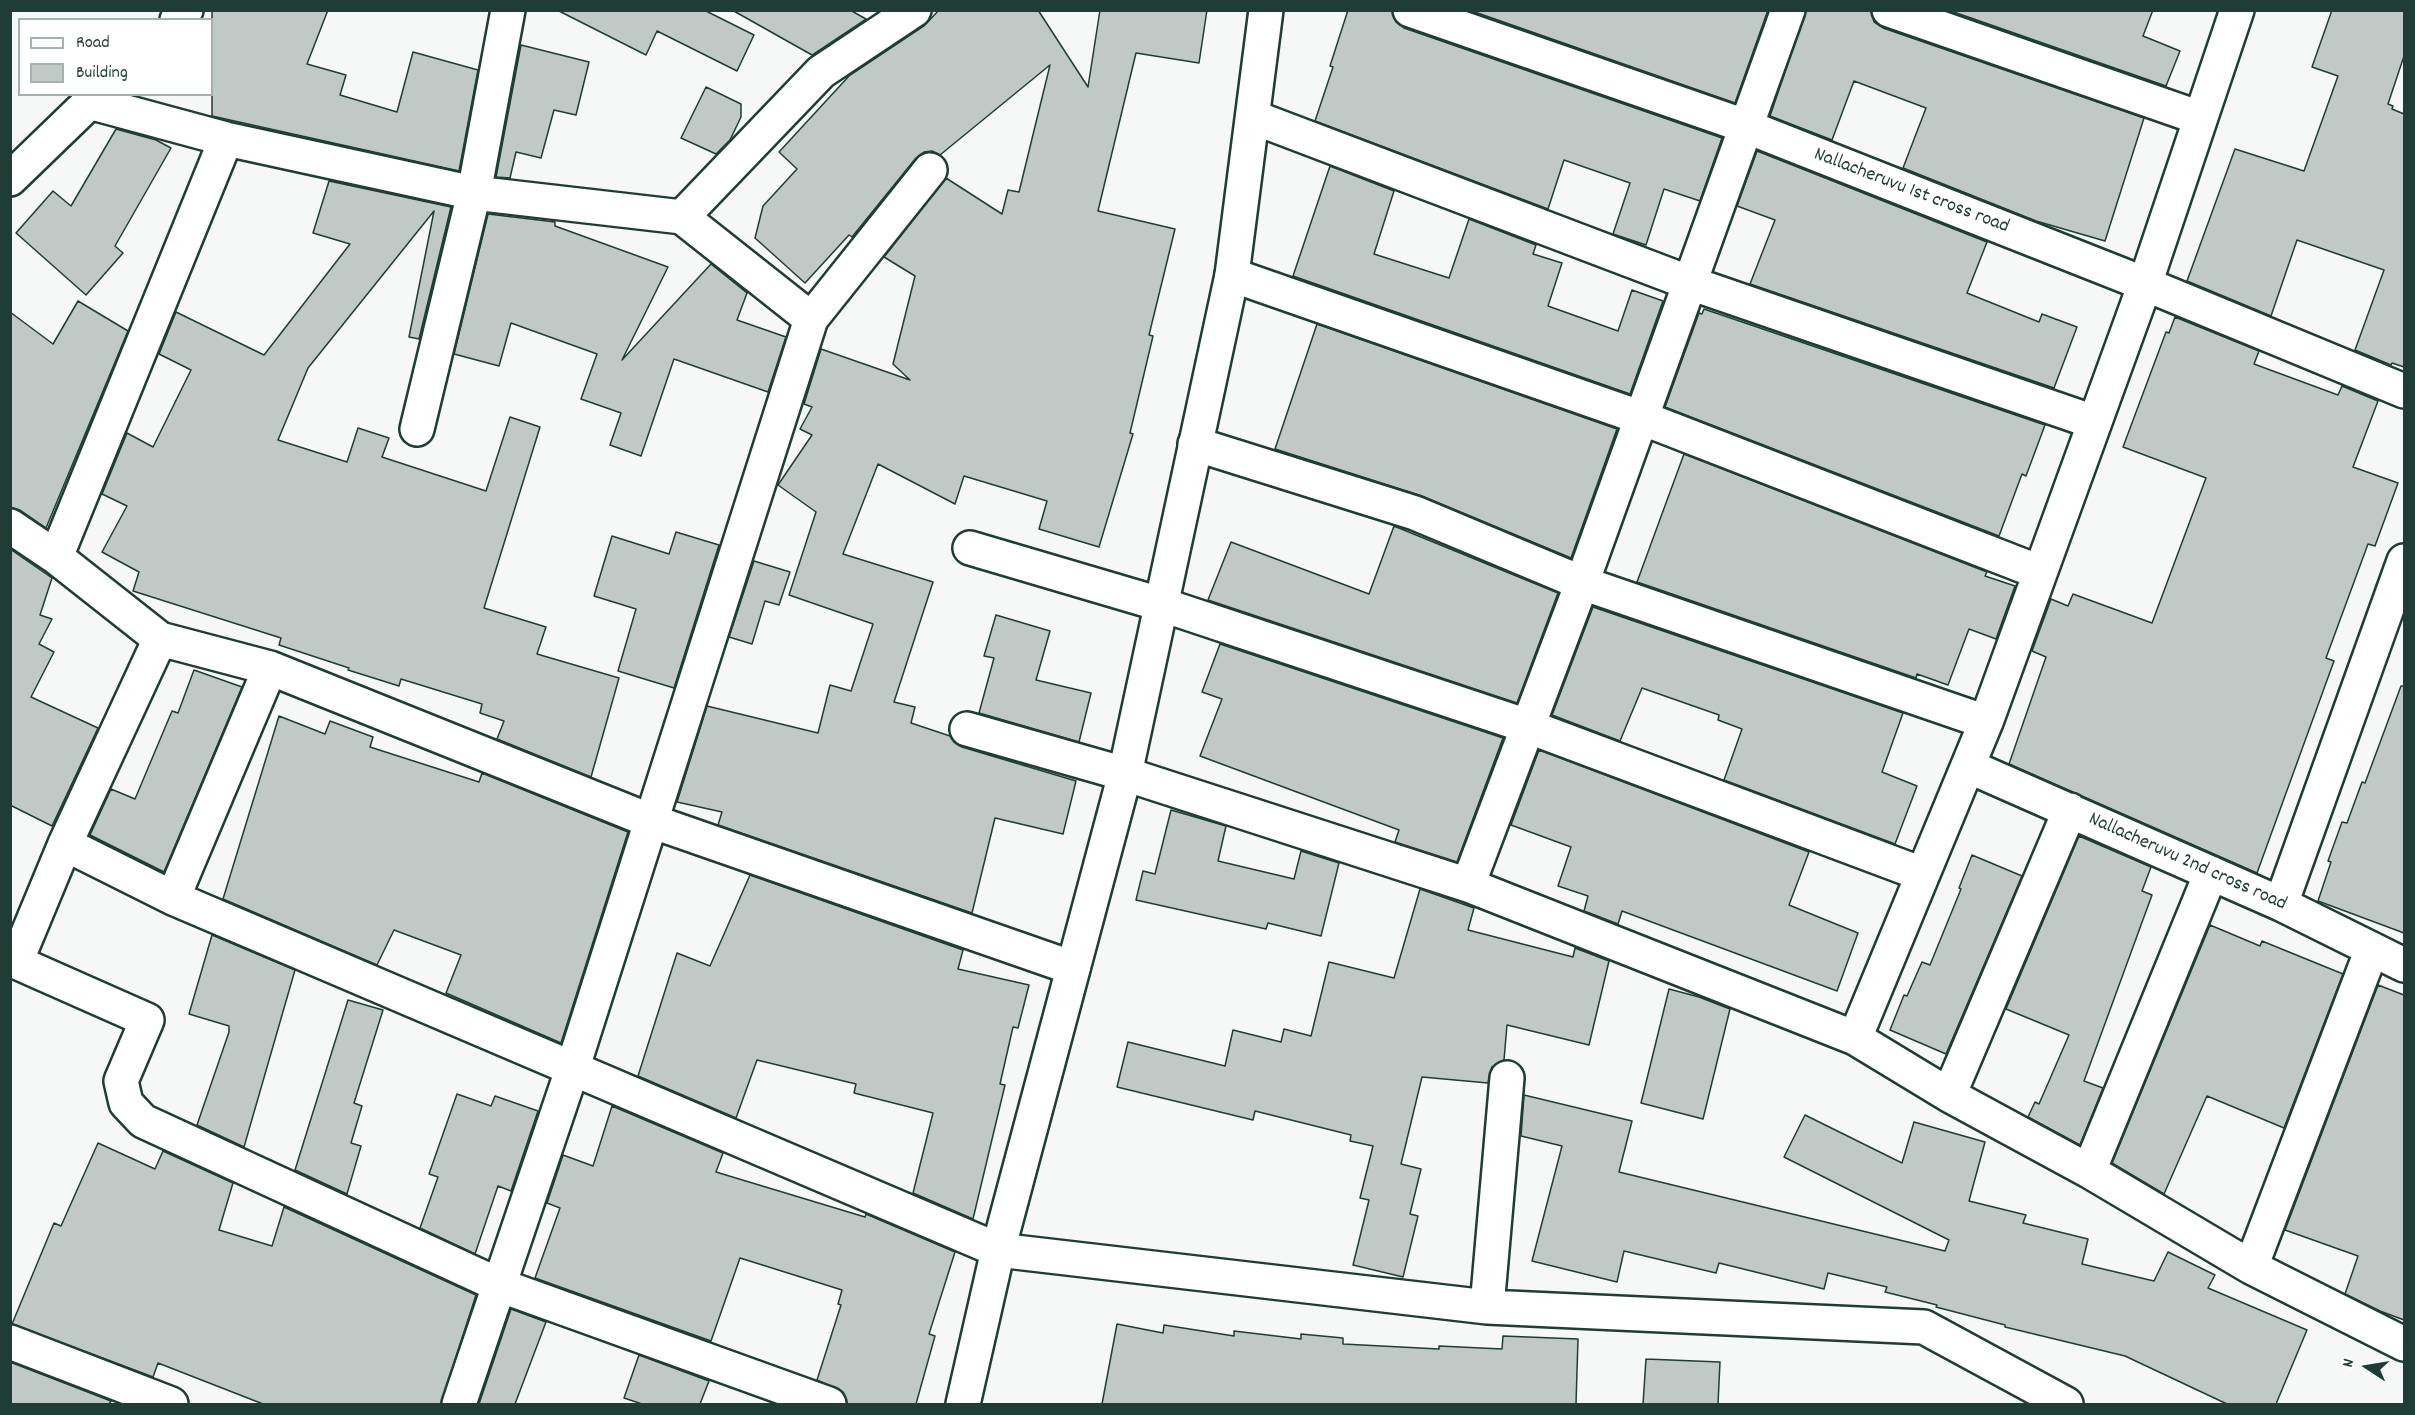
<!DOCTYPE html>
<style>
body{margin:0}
#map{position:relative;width:2415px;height:1415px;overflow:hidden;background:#f6f7f7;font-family:Dekko,sans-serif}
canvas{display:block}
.frame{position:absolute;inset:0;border:12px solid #1f3d34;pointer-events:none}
.legend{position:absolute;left:18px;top:18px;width:195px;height:78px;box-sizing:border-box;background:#fff;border:2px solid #a5b1ae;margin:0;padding:8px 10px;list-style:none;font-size:18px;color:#1f3d34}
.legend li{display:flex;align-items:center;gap:12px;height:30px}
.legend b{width:30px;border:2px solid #a5b1ae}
.north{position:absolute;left:2337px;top:1337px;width:60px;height:60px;-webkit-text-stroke:4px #fff;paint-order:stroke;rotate:282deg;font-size:16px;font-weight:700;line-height:24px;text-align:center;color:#1f3d34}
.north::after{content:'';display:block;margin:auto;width:21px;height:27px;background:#1f3d34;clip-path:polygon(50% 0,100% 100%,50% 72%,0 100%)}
</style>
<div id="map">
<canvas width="2415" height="1415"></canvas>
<div class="frame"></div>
<ul class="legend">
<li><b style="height:8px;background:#fff"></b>Road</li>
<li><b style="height:16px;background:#c0c9c6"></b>Building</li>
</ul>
<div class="north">N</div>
</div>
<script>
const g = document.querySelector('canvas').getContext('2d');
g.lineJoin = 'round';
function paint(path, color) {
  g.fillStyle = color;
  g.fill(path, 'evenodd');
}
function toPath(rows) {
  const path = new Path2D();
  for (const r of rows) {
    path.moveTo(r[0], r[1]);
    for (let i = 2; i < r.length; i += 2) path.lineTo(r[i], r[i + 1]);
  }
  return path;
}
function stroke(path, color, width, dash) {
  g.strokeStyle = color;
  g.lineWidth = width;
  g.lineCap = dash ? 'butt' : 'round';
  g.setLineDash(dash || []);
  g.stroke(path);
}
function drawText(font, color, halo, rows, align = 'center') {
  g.font = font + ' Dekko,sans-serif';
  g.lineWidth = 4.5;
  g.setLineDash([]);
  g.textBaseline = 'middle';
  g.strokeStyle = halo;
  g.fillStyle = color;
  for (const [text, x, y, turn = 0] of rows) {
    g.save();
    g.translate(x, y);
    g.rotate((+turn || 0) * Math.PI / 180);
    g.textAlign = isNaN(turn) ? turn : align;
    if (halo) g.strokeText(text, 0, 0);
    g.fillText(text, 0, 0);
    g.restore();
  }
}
const building = toPath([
 [212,10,328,10,307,64,346,75,340,95,397,112,413,52,478,70,459,171,212,116,212,10],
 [557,10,704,10,754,35,737,71,657,31,646,55,557,10],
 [732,10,850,10,866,19,812,55,732,10],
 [939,10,1038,10,1088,87,1100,10,1207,10,1199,63,1136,53,1098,211,1175,229,1149,335,1153,336,1130,433,1133,434,1099,547,1039,529,1047,501,964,476,955,504,878,464,843,554,933,582,894,702,915,707,911,723,950,736,954,742,962,747,1076,781,1063,834,995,818,972,913,718,825,722,812,677,802,707,706,818,733,830,685,851,691,873,624,789,595,816,512,778,485,812,435,800,429,812,407,804,404,821,349,910,380,893,364,915,276,884,257,946,178,1002,214,1008,190,1019,192,1050,65,940,155,932,151,924,152,916,158,852,237,849,235,805,283,755,238,763,206,797,169,779,152,849,76,924,26,939,10],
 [1348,10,1392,10,1396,22,1404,28,1722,138,1700,201,1664,189,1646,245,1613,234,1630,183,1564,160,1548,209,1315,121,1333,67,1330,66,1348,10],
 [1469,10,1768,10,1735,103,1469,10],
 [1806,10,1871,10,1874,22,1883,28,2144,118,2105,241,2036,221,1903,168,1926,108,1854,81,1832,140,1770,116,1806,10],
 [1948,10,2153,10,2143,36,2180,51,2166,86,1948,10],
 [2332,10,2404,10,2404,56,2388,104,2393,106,2392,109,2404,114,2404,367,2392,363,2391,365,2355,350,2384,270,2297,240,2271,316,2187,281,2235,149,2304,171,2338,76,2312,67,2332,10],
 [521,45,589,62,576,115,554,110,541,158,516,152,510,178,496,177,521,45],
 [706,87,741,104,741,117,730,140,716,154,681,138,706,87],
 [116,129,156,140,171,148,115,246,123,253,86,295,16,233,53,191,71,206,116,129],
 [1757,151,1987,242,1967,293,2039,322,2042,314,2077,327,2054,388,1750,284,1775,220,1737,206,1757,151],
 [1330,166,1394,191,1374,254,1449,278,1469,219,1536,245,1533,254,1562,263,1548,306,1618,331,1632,290,1663,301,1630,394,1293,276,1330,166],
 [329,181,451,207,419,339,409,337,434,211,308,368,278,440,347,462,358,428,389,438,382,457,486,491,510,417,540,427,484,608,546,627,537,654,619,678,591,777,497,739,504,721,480,713,482,704,401,679,399,686,348,670,349,668,279,645,281,638,133,591,139,572,102,552,127,506,102,494,127,433,153,447,191,370,159,354,176,312,264,355,350,244,313,233,329,181],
 [488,214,555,222,555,226,668,267,622,360,711,264,747,293,737,320,786,337,768,392,674,359,641,456,610,445,621,413,581,399,597,354,511,323,499,366,454,354,488,214],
 [78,301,128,331,46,528,20,510,10,507,10,312,53,344,78,301],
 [1704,309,2045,425,2026,476,2022,474,1999,536,1665,407,1699,313,1702,314,1704,309],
 [2175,317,2259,351,2254,364,2338,395,2342,386,2378,401,2353,467,2398,483,2375,546,2368,544,2326,658,2334,661,2257,873,2009,764,2046,657,2032,651,2051,599,2068,606,2073,594,2152,623,2206,478,2123,447,2166,332,2169,333,2175,317],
 [1317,324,1617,429,1571,558,1422,496,1275,449,1317,324],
 [1684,454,1987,572,1985,576,2015,586,1996,639,1969,629,1948,685,1917,674,1916,678,1637,582,1684,454],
 [1394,526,1558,593,1517,703,1208,600,1231,542,1369,594,1394,526],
 [676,532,719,545,674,688,618,671,636,609,594,596,612,536,669,554,676,532],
 [10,549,52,578,40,615,52,619,39,644,54,652,31,697,98,728,52,826,10,805,10,549],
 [754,561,790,572,779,605,765,601,752,644,729,637,754,561],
 [1593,607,1903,713,1882,772,1917,786,1895,844,1724,780,1742,729,1718,720,1719,715,1642,688,1620,741,1552,715,1593,607],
 [996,615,1050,631,1036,680,1091,693,1079,742,979,713,994,658,984,656,996,615],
 [1220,644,1503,738,1457,862,1395,842,1399,830,1200,756,1222,699,1202,692,1220,644],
 [194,670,242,687,164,872,90,835,111,789,135,799,172,711,178,713,194,670],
 [2401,686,2404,686,2404,933,2318,901,2331,862,2328,861,2342,822,2347,823,2362,782,2365,783,2401,686],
 [279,716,325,734,330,721,373,737,370,747,479,782,482,773,628,832,561,1043,446,993,461,955,394,930,377,965,223,899,279,716],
 [1539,750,1809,852,1789,905,1858,933,1837,991,1622,911,1618,924,1584,911,1588,896,1558,886,1571,847,1511,825,1539,750],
 [1171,810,1226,826,1218,861,1294,879,1301,851,1339,863,1321,936,1268,923,1266,929,1136,900,1143,871,1155,874,1171,810],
 [2079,836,2151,867,2142,891,2152,895,2084,1081,2103,1088,2080,1145,2028,1117,2035,1102,2039,1104,2069,1035,2006,1009,2079,836],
 [1972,855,2022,876,1946,1054,1890,1030,1904,995,1907,996,1922,962,1930,965,1961,889,1959,888,1972,855],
 [750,875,963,950,958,969,1029,985,1018,1028,1013,1027,1000,1084,1005,1085,973,1219,913,1193,933,1113,854,1093,856,1084,757,1060,736,1118,638,1076,677,953,710,966,750,875],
 [1420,889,1474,908,1468,930,1573,957,1575,948,1609,961,1589,1045,1507,1025,1504,1060,1492,1067,1488,1083,1422,1077,1401,1164,1421,1169,1410,1214,1418,1216,1403,1277,1353,1265,1369,1200,1360,1198,1373,1146,1350,1141,1351,1135,1255,1111,1253,1120,1117,1087,1128,1042,1225,1066,1233,1030,1281,1042,1284,1029,1311,1036,1329,962,1394,978,1420,889],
 [2210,925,2260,946,2262,941,2343,974,2284,1128,2207,1096,2164,1194,2112,1163,2210,925],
 [212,935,295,970,244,1147,197,1125,229,1032,229,1026,189,1014,212,935],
 [2378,985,2404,995,2404,1320,2380,1311,2345,1294,2358,1256,2285,1230,2378,985],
 [1669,989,1699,997,1730,1009,1703,1119,1641,1103,1669,989],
 [348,1000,383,1010,354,1103,362,1106,351,1143,361,1146,347,1194,295,1170,348,1000],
 [457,1094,491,1106,495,1096,538,1111,511,1191,498,1186,475,1254,420,1228,438,1177,429,1174,457,1094],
 [1524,1095,1632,1121,1619,1172,1945,1251,1949,1240,1784,1157,1805,1115,1902,1163,1914,1122,1985,1142,1969,1201,2026,1215,2023,1223,2088,1239,2082,1264,2154,1281,2168,1252,2215,1275,2208,1288,2307,1330,2276,1404,2227,1404,2125,1356,2005,1327,2005,1325,1936,1307,1937,1305,1885,1292,1887,1287,1828,1273,1824,1289,1719,1263,1716,1273,1624,1251,1617,1282,1532,1261,1562,1146,1521,1136,1524,1095],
 [612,1106,723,1153,716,1172,865,1217,866,1214,955,1252,929,1334,935,1336,916,1404,847,1404,843,1392,817,1380,841,1305,838,1304,842,1290,740,1258,711,1341,535,1278,560,1208,547,1203,563,1155,593,1166,612,1106],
 [98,1143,155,1169,163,1151,233,1183,219,1230,272,1246,284,1207,476,1295,441,1404,263,1404,158,1363,153,1377,12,1324,54,1223,61,1226,98,1143],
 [511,1309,546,1322,515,1404,479,1404,511,1309],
 [1117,1324,1163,1333,1164,1325,1234,1336,1234,1331,1301,1339,1301,1334,1343,1338,1343,1344,1439,1349,1439,1346,1502,1349,1503,1336,1578,1339,1576,1404,1102,1404,1117,1324],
 [639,1355,709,1381,700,1404,642,1404,624,1398,639,1355],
 [1646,1359,1720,1362,1718,1404,1643,1404,1646,1359],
 [10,1362,111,1401,109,1404,10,1404,10,1362]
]);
paint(building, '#c0c9c6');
stroke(building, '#1f3d34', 1.5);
const street = toPath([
 [1410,10,1745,126,2145,284,2404,391],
 [1889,10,2200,118],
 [177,20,186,10],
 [89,102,226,139,474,193,682,217,821,72,914,10],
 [1253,117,1690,283,2094,422],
 [10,179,98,94],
 [682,217,811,319],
 [1232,275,1642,418,2039,572],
 [417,429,474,193,508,10],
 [1195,444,1415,513,1582,583,1986,722],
 [10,526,56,557,160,639,270,668,651,821,1073,968],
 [970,548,1160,604,1527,726,1922,874],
 [56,557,226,139],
 [160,639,65,844,16,962,147,1020,121,1081,126,1103,143,1121,499,1285,829,1404],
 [967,729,1125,774,1468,885,1855,1038,1949,1095,2089,1171,2251,1267,2404,1344],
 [1968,766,2281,904,2404,965],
 [65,844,173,898,998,1250,1487,1307,1924,1327,2066,1404],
 [1468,885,1582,583,1788,10],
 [173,898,270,668],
 [2281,904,2404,561],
 [1855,1038,1986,722,2145,284,2237,10],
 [1949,1095,2070,810],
 [2089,1171,2211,873],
 [2251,1267,2372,949],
 [1487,1307,1507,1078],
 [10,1342,171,1404],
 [459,1404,572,1070,811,319,930,170]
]);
const secondary = toPath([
 [963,1404,998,1250,1125,774,1232,275,1266,10]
]);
stroke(street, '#1f3d34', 38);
stroke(secondary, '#1f3d34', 38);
stroke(street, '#fff', 33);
stroke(secondary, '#fff', 33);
drawText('20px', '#1f3d34', '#fff', [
 ["Nallacheruvu 1st cross road",1911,192,21],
 ["Nallacheruvu 2nd cross road",2187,863,24]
]);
</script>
